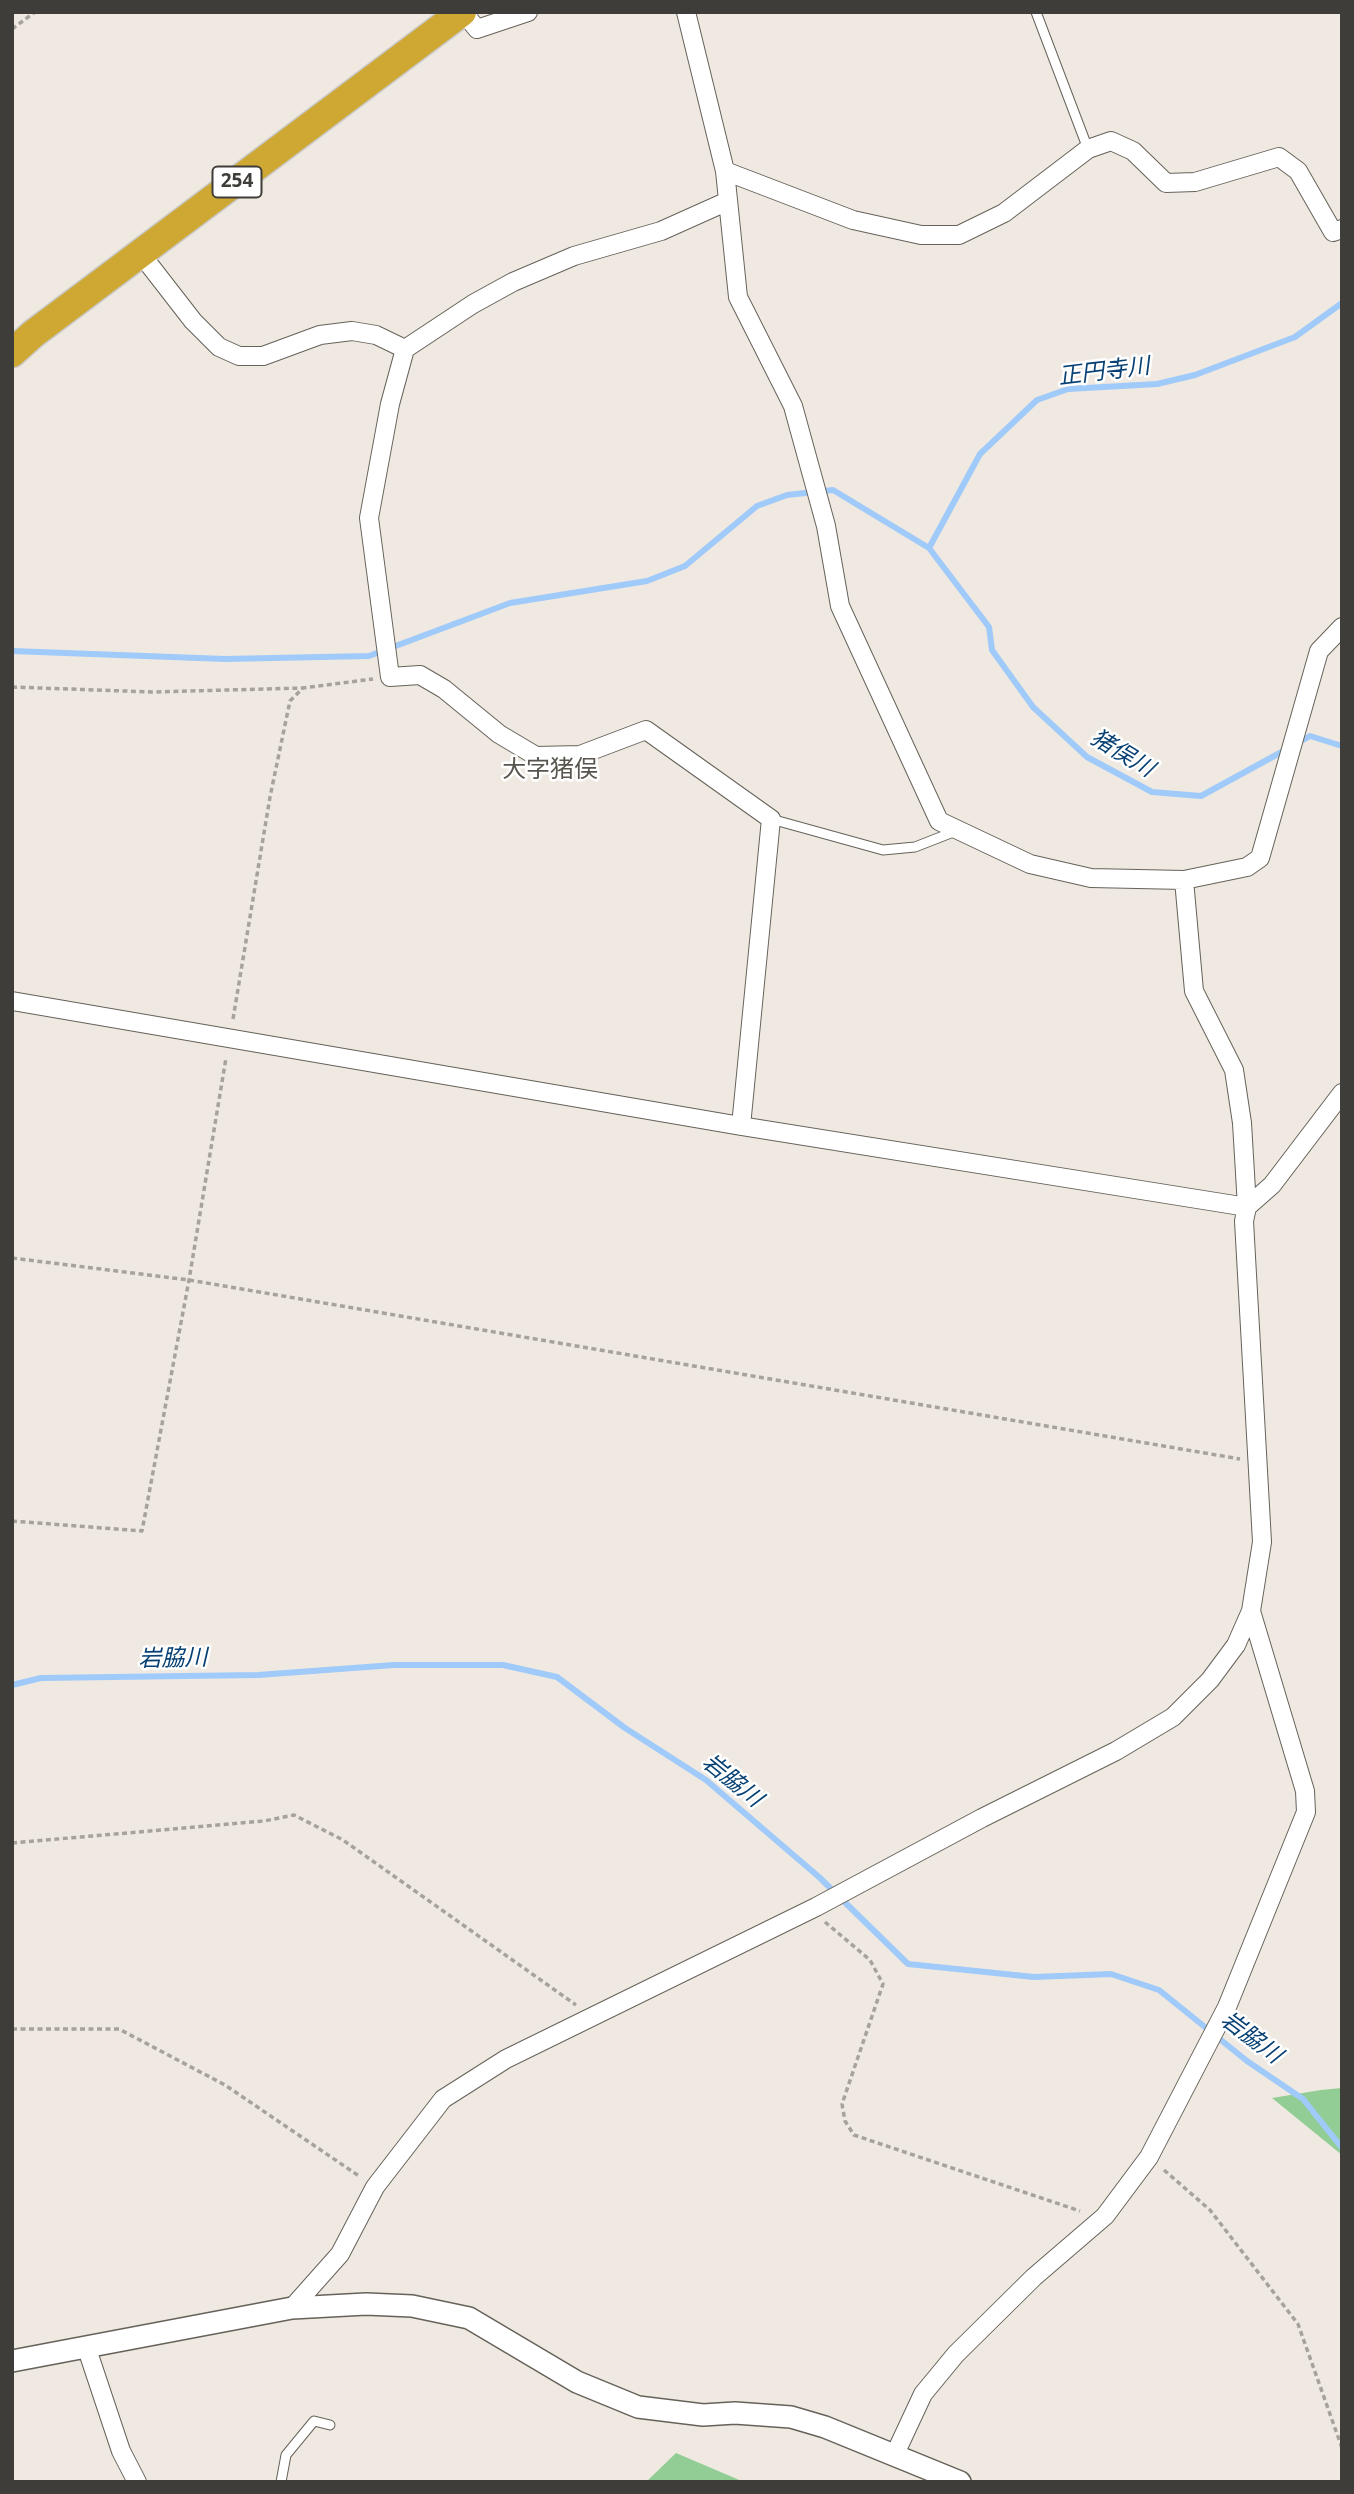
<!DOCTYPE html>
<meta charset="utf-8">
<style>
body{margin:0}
#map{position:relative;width:1354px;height:2494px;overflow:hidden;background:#efe9e1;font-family:"Open Sans",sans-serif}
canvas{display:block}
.frame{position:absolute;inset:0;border:14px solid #3f3d39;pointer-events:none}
</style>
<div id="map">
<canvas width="1354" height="2494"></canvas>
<div class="frame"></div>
</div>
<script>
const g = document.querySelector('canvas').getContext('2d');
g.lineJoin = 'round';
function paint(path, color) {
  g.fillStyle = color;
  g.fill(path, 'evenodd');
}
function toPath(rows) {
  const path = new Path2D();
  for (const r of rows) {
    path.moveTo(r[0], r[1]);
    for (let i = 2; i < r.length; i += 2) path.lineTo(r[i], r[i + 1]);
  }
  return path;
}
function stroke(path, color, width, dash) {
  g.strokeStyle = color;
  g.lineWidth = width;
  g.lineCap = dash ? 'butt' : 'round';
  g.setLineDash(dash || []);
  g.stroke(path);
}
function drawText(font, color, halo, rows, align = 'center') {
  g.font = font + ' "Open Sans","Noto Sans JP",sans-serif';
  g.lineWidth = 5;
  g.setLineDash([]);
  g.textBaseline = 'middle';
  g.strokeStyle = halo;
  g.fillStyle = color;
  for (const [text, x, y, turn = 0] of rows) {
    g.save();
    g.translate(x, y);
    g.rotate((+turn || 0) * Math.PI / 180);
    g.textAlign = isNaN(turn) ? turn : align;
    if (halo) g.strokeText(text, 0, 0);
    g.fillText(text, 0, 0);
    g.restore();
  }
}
paint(toPath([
 [1342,2088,1342,2155,1272,2098,1321,2090],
 [676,2453,744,2482,646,2482]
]), '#91cd95');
stroke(toPath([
 [929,548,980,454,1037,400,1068,389,1157,384,1195,375,1295,337,1342,303],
 [12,651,225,659,369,656,510,603,647,581,685,566,757,506,787,495,833,490,929,548,989,627,992,650,1033,707,1087,757,1152,792,1201,796,1287,749],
 [1296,744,1310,736,1342,746],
 [12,1685,41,1678,258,1675,394,1665,503,1665,557,1677,625,1728,706,1780,819,1877,908,1964,1034,1977,1111,1974,1159,1990,1247,2061,1303,2099,1342,2148]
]), '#a0caf9', 6);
const service = toPath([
 [1036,12,1088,149],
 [771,819,883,850,915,847,956,831],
 [281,2482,286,2455,314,2421,330,2425]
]);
const minor = toPath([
 [463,12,477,29,528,12],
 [686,12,725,171,738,297,793,406,826,526,840,606,939,821,1030,864,1091,878,1184,880,1247,867,1260,858,1319,651,1342,627],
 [725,171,853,220,921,235,959,235,1004,213,1088,149,1111,141,1133,151,1166,183,1195,182,1279,157,1298,171,1333,232,1342,229],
 [728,201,661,231,574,256,513,282,473,304,405,349,390,404,369,518,390,677,420,675,444,689,499,734,536,756,580,755,646,730,771,819,741,1126],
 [141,254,193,321,219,347,239,356,263,356,320,335,352,331,376,335,405,349],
 [12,1001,741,1126,1247,1207,1272,1185,1342,1093],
 [292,2308,340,2254,375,2187,443,2099,506,2059,816,1907,982,1818,1116,1751,1173,1717,1210,1680,1236,1645,1251,1611,1262,1542,1244,1221,1247,1207,1242,1123,1234,1070,1194,991,1184,880],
 [86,2346,121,2451,137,2482],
 [895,2454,923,2394,956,2354,1034,2277,1105,2216,1149,2157,1227,2007,1306,1812,1305,1791,1251,1611]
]);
const tertiary = toPath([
 [12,2361,292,2308,366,2304,412,2306,469,2318,577,2382,638,2407,703,2415,735,2413,791,2417,825,2427,960,2482]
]);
const trunk = toPath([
 [12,353,33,334,462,12]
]);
stroke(service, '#66625a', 11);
stroke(minor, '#66625a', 20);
stroke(tertiary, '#66625a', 24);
stroke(trunk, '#c9c9c8', 31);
stroke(toPath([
 [12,29,35,12],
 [12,687,152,692,303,688],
 [233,1019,270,797,290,701,303,688,373,679],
 [12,1258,189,1280,1240,1459],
 [12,1521,142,1531,189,1280,226,1058],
 [12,1843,264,1821,294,1815,343,1840,576,2005],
 [825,1922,870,1960,883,1984,842,2104,845,2121,854,2135,1080,2211],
 [12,2029,119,2029,225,2085,359,2176],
 [1164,2170,1210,2210,1298,2324,1342,2448]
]), '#a7a39c', 3.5, [5, 3.5]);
stroke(service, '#fff', 9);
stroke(minor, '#fff', 18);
stroke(tertiary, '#fff', 21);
stroke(trunk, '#cfa833', 28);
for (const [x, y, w] of [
 [237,182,49]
]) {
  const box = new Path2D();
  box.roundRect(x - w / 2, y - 15.5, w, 31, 5);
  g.fillStyle = '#fff';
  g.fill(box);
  stroke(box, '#3f3d39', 2);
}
drawText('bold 19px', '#3f3d39', null, [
 ["254",237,182]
]);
drawText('italic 23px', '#074174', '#fff', [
 ["正円寺川",1104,372,-7],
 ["猪俣川",1122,754,31],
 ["岩脇川",173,1659,-1],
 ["岩脇川",732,1781,39],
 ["岩脇川",1251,2038,37]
]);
drawText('24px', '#59554e', '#fff', [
 ["大字猪俣",550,770]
]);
</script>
